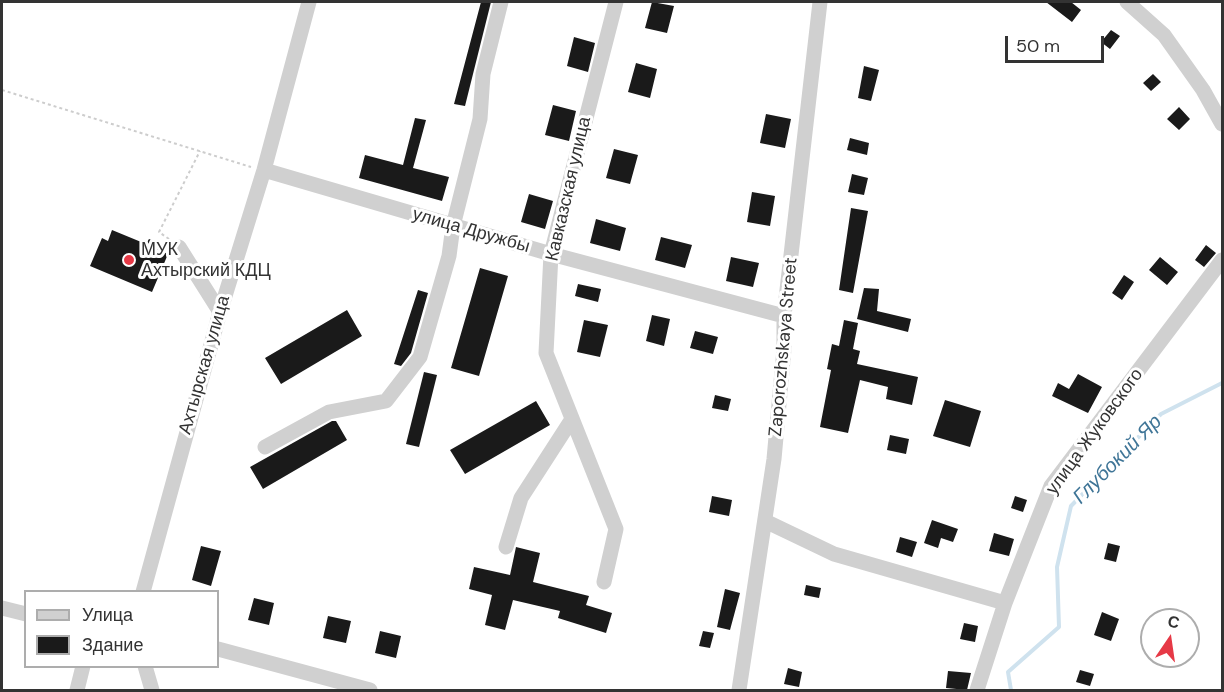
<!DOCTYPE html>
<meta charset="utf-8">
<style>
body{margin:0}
#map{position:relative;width:1224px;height:692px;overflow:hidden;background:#fff;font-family:"DM Sans",sans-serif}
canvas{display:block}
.frame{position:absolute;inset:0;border:3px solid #333;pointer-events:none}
.legend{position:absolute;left:24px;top:590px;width:195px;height:78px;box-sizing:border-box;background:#fff;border:2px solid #adadad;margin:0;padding:8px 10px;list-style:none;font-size:18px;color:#333}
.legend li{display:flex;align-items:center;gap:12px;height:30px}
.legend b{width:30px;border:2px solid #adadad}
.north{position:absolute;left:1140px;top:608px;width:60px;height:60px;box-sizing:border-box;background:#fff;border:2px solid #adadad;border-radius:50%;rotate:13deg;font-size:16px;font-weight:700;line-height:24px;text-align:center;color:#333}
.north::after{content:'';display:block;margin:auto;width:21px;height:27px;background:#e63946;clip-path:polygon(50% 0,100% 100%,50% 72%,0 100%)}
.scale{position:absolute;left:1005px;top:36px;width:99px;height:27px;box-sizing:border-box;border:3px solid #333;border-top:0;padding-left:8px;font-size:18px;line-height:21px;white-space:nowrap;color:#333;-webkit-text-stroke:4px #fff;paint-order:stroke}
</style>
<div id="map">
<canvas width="1224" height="692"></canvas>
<div class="frame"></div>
<ul class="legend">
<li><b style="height:8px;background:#d0d0d0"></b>Улица</li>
<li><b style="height:16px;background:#1a1a1a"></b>Здание</li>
</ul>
<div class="north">С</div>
<div class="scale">50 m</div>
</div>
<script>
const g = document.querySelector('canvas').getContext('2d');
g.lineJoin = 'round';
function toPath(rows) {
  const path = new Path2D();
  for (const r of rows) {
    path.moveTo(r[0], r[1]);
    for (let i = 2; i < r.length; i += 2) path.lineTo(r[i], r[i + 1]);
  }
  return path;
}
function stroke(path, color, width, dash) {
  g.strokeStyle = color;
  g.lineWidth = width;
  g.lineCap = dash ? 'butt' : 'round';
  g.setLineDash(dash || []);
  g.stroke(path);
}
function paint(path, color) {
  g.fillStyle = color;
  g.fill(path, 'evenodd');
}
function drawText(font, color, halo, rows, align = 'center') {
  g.font = font + ' "DM Sans",sans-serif';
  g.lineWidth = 6;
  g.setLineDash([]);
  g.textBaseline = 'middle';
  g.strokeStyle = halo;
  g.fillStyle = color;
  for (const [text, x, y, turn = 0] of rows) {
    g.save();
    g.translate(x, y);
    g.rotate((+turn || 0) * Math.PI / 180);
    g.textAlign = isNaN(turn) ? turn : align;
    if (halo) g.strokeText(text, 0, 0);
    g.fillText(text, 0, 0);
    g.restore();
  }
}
stroke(toPath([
 [1011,690,1008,672,1059,627,1057,567,1071,506,1161,414,1222,383]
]), '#cfe2ee', 4);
paint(toPath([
 [481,2,491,2,465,106,454,104],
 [652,2,674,6,667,33,645,28],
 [1046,2,1071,2,1081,10,1072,22],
 [1111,30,1120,36,1110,49,1101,42],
 [574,37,595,43,588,72,567,66],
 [636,63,657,69,650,98,628,92],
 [864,66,879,70,871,101,858,98],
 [1153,74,1161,82,1151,91,1143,83],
 [553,105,576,111,569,141,545,135],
 [1179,107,1190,119,1179,130,1167,119],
 [766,114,791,119,785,148,760,143],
 [415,118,426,120,413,168,449,177,442,201,359,178,365,155,403,165],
 [850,138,869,143,867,155,847,150],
 [614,149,638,155,630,184,606,178],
 [852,174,868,178,864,195,848,192],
 [752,192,775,196,770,226,747,222],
 [529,194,553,201,545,229,521,222],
 [851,208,868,211,853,293,839,290],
 [596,219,626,228,620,251,590,243],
 [112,230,146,244,149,239,159,243,157,249,168,254,152,292,90,266,102,238,108,241],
 [661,237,692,245,685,268,655,260],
 [1206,245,1216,253,1204,267,1195,260],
 [731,257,759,263,753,287,726,281],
 [1160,257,1178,272,1167,285,1149,270],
 [480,268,508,276,479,376,451,368],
 [1124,275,1134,282,1122,300,1112,293],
 [578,284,601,289,598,302,575,296],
 [864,288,879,289,877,311,911,319,908,332,857,319],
 [418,290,428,293,411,353,401,366,394,364],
 [347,310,362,336,281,384,265,358],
 [652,315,670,319,664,346,646,341],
 [584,320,608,325,600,357,577,352],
 [844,320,858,323,853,349,860,351,857,364,918,377,912,405,886,399,888,387,860,380,848,433,820,427,831,370,827,369,832,344,839,346],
 [695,331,718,337,713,354,690,348],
 [424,372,437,375,419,447,406,444],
 [1078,374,1102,387,1088,413,1052,396,1058,383,1069,389],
 [715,395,731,399,728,411,712,408],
 [945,400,981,411,970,447,933,436],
 [536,401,550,425,465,474,450,450],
 [332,421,336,421,347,440,263,489,250,467],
 [890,435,909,439,906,454,887,450],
 [712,496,732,500,729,516,709,512],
 [1015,496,1027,500,1023,512,1011,508],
 [932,520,958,529,953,542,941,538,938,548,924,543],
 [994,533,1014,539,1009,556,989,551],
 [900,537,917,542,912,557,896,552],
 [1108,543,1120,546,1116,562,1104,559],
 [201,546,221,551,211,586,192,580],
 [516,547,540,553,533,582,589,596,586,605,612,613,606,633,558,618,560,611,513,600,505,630,485,625,492,595,469,589,474,567,510,575],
 [806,585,821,588,819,598,804,595],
 [725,589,740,593,730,630,717,627],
 [254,598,274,603,269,625,248,620],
 [1102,612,1119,619,1111,641,1094,635],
 [328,616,351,621,346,643,323,638],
 [964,623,978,626,975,642,960,639],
 [380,631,401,636,396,658,375,653],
 [703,631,714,633,710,648,699,646],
 [788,668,802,672,799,687,784,684],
 [1080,670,1094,674,1090,686,1076,682],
 [948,671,971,673,967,690,946,688]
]), '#1a1a1a');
stroke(toPath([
 [2,90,251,167],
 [169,239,159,232,200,151]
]), '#cdcdcd', 2, [3, 3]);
stroke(toPath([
 [1127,2,1164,35,1203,90,1222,124],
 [264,170,551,254,784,316],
 [179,247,220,312],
 [265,447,329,412,386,401,420,357,449,256,453,226,480,119,483,74,501,2],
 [765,521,834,554,1005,603],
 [506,547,521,498,572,419],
 [604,582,616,529,546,353,551,254,616,2],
 [143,592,220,312,264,170,309,2],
 [2,608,26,614],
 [218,649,370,690],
 [145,666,152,690],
 [77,690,83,666],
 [739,690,774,459,784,349,784,316,820,2],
 [977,690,1005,603,1051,486,1222,260]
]), '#d0d0d0', 15);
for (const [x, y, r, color] of [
 [129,260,6,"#e63946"]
]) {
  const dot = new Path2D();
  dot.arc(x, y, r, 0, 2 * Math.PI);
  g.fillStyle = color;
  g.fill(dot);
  stroke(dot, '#fff', 2);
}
drawText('18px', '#333', '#fff', [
 ["Кавказская улица",569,189,-77],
 ["улица Дружбы",471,231,16],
 ["Zaporozhskaya Street",784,347,-85],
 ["Ахтырская улица",205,365,-74],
 ["улица Жуковского",1095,432,-54]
]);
drawText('18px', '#333', '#fff', [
 ["МУК",141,250],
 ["Ахтырский КДЦ",141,271]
], 'left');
drawText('italic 20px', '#3f7597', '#fff', [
 ["Глубокий Яр",1118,460,-45]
]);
</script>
